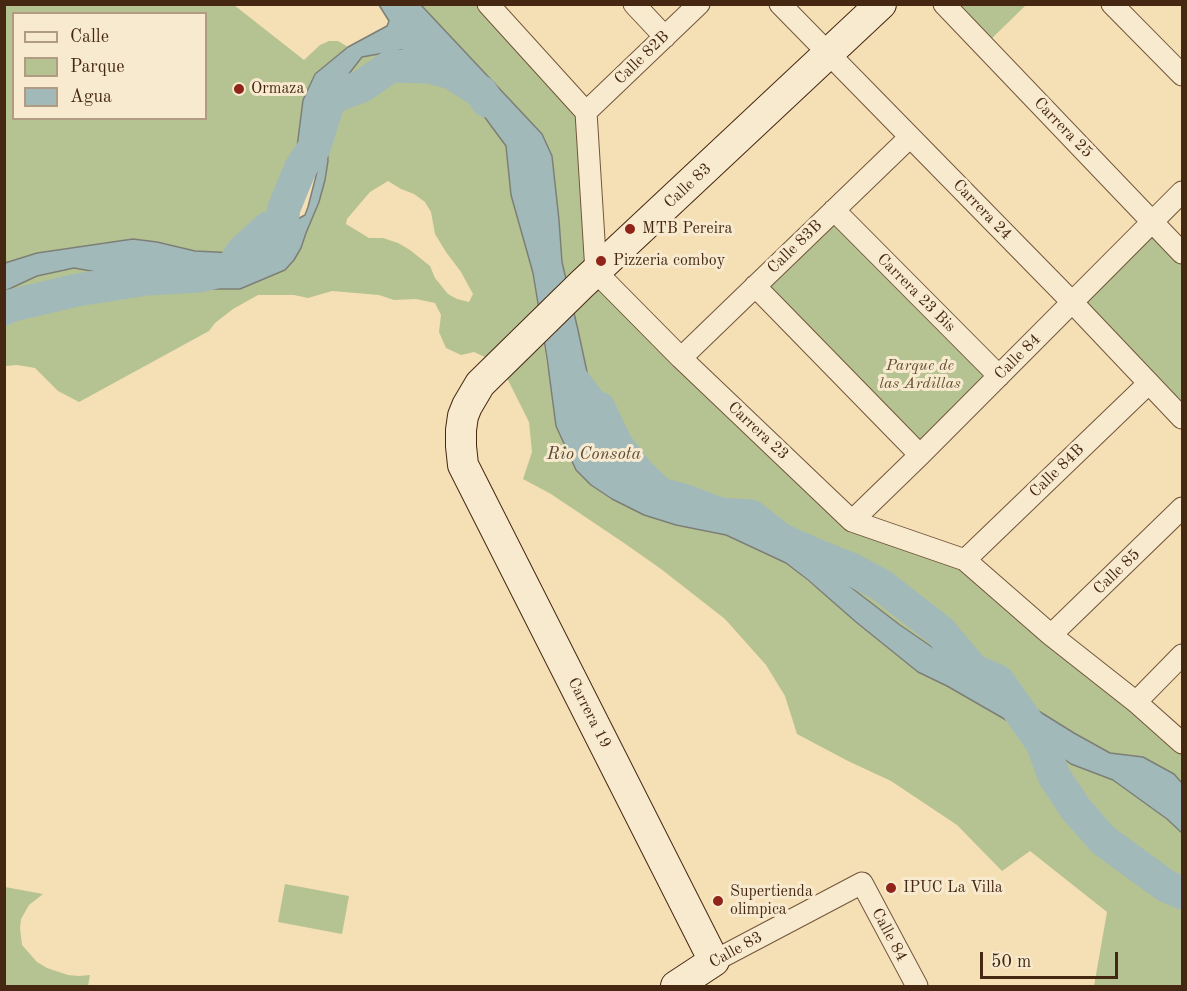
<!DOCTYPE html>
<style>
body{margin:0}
#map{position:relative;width:1187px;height:991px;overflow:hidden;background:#f5dfb5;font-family:"Old Standard TT",serif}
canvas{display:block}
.frame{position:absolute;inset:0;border:6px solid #462812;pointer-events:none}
.legend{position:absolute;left:12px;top:12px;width:195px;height:108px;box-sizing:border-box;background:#f8eacf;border:2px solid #b19c83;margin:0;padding:8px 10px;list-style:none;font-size:18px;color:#462812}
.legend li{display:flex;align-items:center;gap:12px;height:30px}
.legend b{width:30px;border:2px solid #b19c83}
.scale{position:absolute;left:980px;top:952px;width:138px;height:27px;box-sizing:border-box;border:3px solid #462812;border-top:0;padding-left:8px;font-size:18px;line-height:21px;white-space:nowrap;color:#462812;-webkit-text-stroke:4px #f8eacf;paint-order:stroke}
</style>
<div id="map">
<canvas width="1187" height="991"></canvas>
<div class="frame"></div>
<ul class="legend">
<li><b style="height:8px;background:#f8eacf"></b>Calle</li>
<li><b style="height:16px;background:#b5c392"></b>Parque</li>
<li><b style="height:16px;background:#a2b9b9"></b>Agua</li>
</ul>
<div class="scale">50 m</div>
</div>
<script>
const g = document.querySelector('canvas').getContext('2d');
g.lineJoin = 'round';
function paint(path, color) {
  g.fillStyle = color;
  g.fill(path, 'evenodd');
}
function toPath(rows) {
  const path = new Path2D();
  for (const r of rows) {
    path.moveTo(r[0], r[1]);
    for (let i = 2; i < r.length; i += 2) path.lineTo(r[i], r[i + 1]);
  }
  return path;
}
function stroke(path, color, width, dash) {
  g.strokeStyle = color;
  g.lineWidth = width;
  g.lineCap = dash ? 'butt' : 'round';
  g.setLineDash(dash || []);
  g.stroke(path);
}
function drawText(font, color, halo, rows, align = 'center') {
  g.font = font + ' "Old Standard TT",serif';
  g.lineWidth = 6;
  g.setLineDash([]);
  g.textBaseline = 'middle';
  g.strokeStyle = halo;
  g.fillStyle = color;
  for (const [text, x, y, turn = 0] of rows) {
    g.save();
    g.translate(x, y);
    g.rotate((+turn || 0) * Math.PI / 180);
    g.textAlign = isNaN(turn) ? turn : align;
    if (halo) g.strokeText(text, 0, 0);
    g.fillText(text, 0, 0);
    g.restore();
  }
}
paint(toPath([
 [4,5,234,5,304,60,320,45,329,41,338,41,348,47,314,74,303,100,297,147,280,204,268,228,255,245,242,252,236,253,195,251,157,242,133,239,37,253,5,263],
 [14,14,206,14,206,118,14,118],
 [421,5,488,5,586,112,596,272,852,521,965,560,1182,743,1182,783,1174,774,1143,757,1110,753,1074,733,973,670,932,647,900,625,844,582,816,555,751,516,684,504,660,494,637,477,595,409,578,330,562,262,559,220,552,156],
 [944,5,1026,5,984,46],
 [401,50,434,59,452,73,506,146,511,195,533,273,548,370,591,485,612,499,644,515,676,525,726,535,786,563,918,672,947,686,1020,728,1071,764,1113,780,1168,819,1182,833,1182,986,1094,986,1107,912,1030,851,1002,871,957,825,891,781,848,761,797,734,785,696,766,665,725,619,661,569,624,543,551,494,523,479,532,452,529,422,500,364,474,352,461,355,446,348,439,332,441,315,435,303,416,299,394,300,379,295,332,291,308,298,294,295,258,295,233,309,215,323,209,331,79,402,58,391,35,368,17,365,5,366,4,291,37,276,74,268,102,273,166,279,208,289,301,248,306,233,319,202,325,180,328,161,326,114,330,98,362,57],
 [388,181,401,189,414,194,425,202,431,212,435,234,446,252,461,272,473,294,469,302,457,299,448,294,435,278,430,266,410,250,398,243,383,238,369,238,346,224,347,219,370,192],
 [834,210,999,376,920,455,755,286],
 [1153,222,1182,253,1182,418,1072,302],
 [285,884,349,896,342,934,278,922],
 [5,887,43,894,29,905,21,919,20,928,22,945,37,962,47,968,68,975,79,976,90,975,88,986,5,986]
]), '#b5c392');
const water = toPath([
 [379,5,421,5,542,134,552,156,559,220,562,262,578,330,595,409,637,477,660,494,684,504,751,516,787,529,844,582,900,625,932,647,973,670,1074,733,1110,753,1143,757,1174,774,1182,783,1182,833,1167,819,1113,780,1071,764,1020,728,947,686,918,672,856,622,808,580,786,563,726,535,676,525,644,515,612,499,591,485,576,470,556,426,547,358,533,273,511,195,506,146,452,73,434,59,401,50,362,57,330,98,326,114,328,161,325,180,319,202,306,233,301,248,294,260,285,270,240,289,208,289,166,279,102,273,74,268,37,276,5,291,5,263,37,253,133,239,157,242,195,251,236,253,242,252,255,245,268,228,280,204,297,147,303,100,315,74,348,47,387,26,389,21,379,5],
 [313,148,318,168,308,207,305,215,294,221,282,223,281,218,289,194,297,180,301,167,313,148]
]);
paint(water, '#a2b9b9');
stroke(water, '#7d7f76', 1.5);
stroke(toPath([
 [4,309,10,306,77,290,147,279,200,276,232,268,242,252,268,228,282,223,284,208,301,167,314,148,330,98,362,86,391,66,429,67,452,73,481,92,487,101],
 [567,373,595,409,599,408,616,444,639,474,660,494,683,500,720,514,751,516,780,539,816,555,851,569,881,585,940,631,973,670,998,681,1042,743,1054,776,1075,808,1103,840,1166,886,1182,893]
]), '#a2b9b9', 33);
const street = toPath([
 [488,4,586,112,596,272,681,358,852,521,965,560,1051,635,1136,702,1182,743],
 [634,4,665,37],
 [780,4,1072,302,1182,418],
 [944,4,1182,253],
 [1112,4,1182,75],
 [586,112,699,4],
 [834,210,999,376],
 [755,286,920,455],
 [681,358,910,137],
 [852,521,920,455,1182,192],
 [965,560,1149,383],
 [1051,635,1182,508],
 [1136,702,1182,655],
 [714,961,862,883,917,986]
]);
const secondary = toPath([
 [676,986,714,961,463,465,461,446,461,430,463,416,467,406,480,384,581,285,881,4]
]);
stroke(street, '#72563b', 23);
stroke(secondary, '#462812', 32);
stroke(street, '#f8eacf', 21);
stroke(secondary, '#f8eacf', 30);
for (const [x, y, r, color] of [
 [239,89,6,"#8f2418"],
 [630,229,6,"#8f2418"],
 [601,261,6,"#8f2418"],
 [891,888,6,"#8f2418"],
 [718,901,6,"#8f2418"]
]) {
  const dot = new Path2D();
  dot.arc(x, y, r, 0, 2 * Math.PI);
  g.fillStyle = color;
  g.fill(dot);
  stroke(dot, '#f8eacf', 2);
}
drawText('16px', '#462812', '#f8eacf', [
 ["Calle 82B",642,58,-44],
 ["Carrera 25",1063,128,46],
 ["Calle 83",688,186,-43],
 ["Carrera 24",982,210,46],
 ["Calle 83B",795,247,-44],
 ["Carrera 23 Bis",916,293,45],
 ["Calle 84",1018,357,-45],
 ["Carrera 23",758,431,43],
 ["Calle 84B",1057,471,-44],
 ["Calle 85",1117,572,-44],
 ["Carrera 19",589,713,63],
 ["Calle 84",889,935,62],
 ["Calle 83",736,950,-29]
]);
drawText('16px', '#462812', '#f8eacf', [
 ["Ormaza",251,89],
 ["MTB Pereira",642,229],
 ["Pizzeria comboy",613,261],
 ["IPUC La Villa",903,888],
 ["Supertienda",730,892],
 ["olimpica",730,910]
], 'left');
drawText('italic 16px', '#624f32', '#f8eacf', [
 ["Parque de",920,366],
 ["las Ardillas",920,384]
]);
drawText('italic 18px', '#5d4c3c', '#f8eacf', [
 ["Rio Consota",594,454]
]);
</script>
